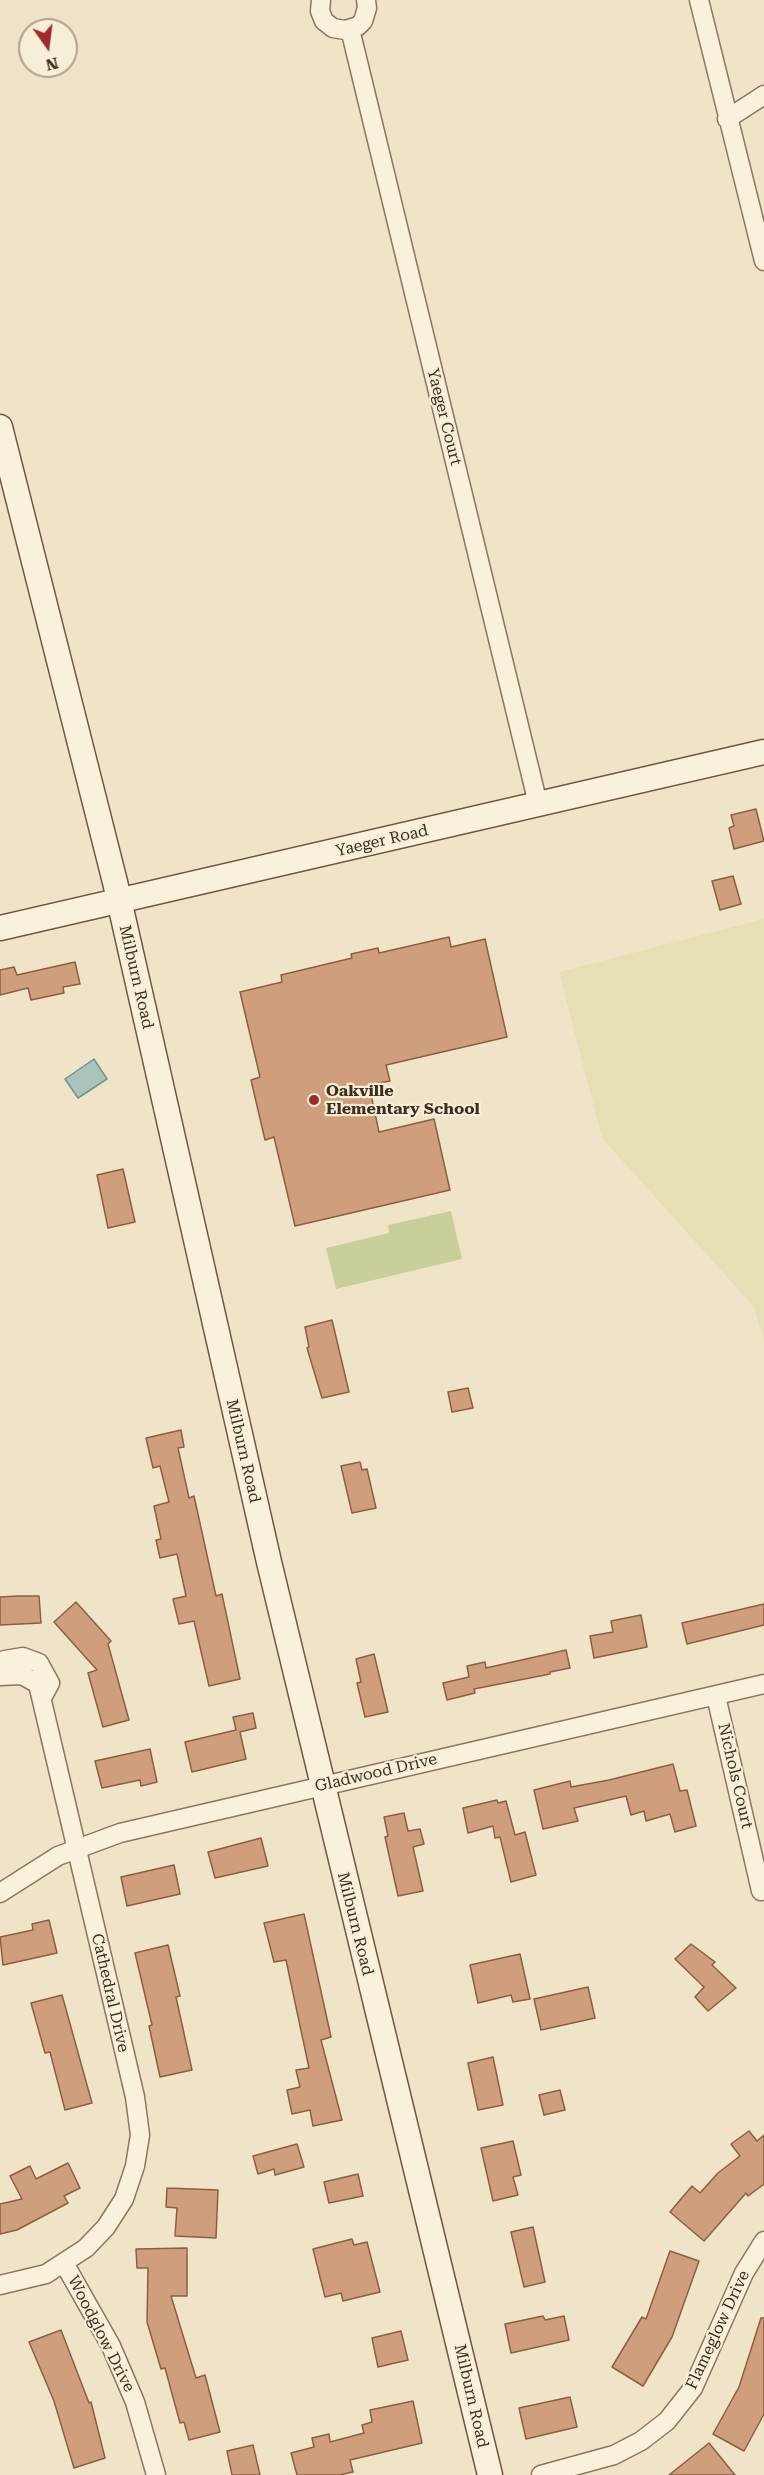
<!DOCTYPE html>
<style>
body{margin:0}
#map{position:relative;width:764px;height:2475px;overflow:hidden;background:#f0e4c8;font-family:"Roboto Serif",serif}
canvas{display:block}
.north{position:absolute;left:18px;top:18px;width:60px;height:60px;box-sizing:border-box;background:#f7eed8;border:2px solid #ada18e;border-radius:50%;rotate:166deg;font-size:16px;font-weight:700;line-height:24px;text-align:center;color:#3d2e20}
.north::after{content:'';display:block;margin:auto;width:21px;height:27px;background:#9e2a2b;clip-path:polygon(50% 0,100% 100%,50% 72%,0 100%)}
</style>
<div id="map">
<canvas width="764" height="2475"></canvas>
<div class="north">N</div>
</div>
<script>
const g = document.querySelector('canvas').getContext('2d');
g.lineJoin = 'round';
function paint(path, color) {
  g.fillStyle = color;
  g.fill(path, 'evenodd');
}
function toPath(rows) {
  const path = new Path2D();
  for (const r of rows) {
    path.moveTo(r[0], r[1]);
    for (let i = 2; i < r.length; i += 2) path.lineTo(r[i], r[i + 1]);
  }
  return path;
}
function stroke(path, color, width, dash) {
  g.strokeStyle = color;
  g.lineWidth = width;
  g.lineCap = dash ? 'butt' : 'round';
  g.setLineDash(dash || []);
  g.stroke(path);
}
function drawText(font, color, halo, rows, align = 'center') {
  g.font = font + ' "Roboto Serif",serif';
  g.lineWidth = 4.5;
  g.setLineDash([]);
  g.textBaseline = 'middle';
  g.strokeStyle = halo;
  g.fillStyle = color;
  for (const [text, x, y, turn = 0] of rows) {
    g.save();
    g.translate(x, y);
    g.rotate((+turn || 0) * Math.PI / 180);
    g.textAlign = isNaN(turn) ? turn : align;
    if (halo) g.strokeText(text, 0, 0);
    g.fillText(text, 0, 0);
    g.restore();
  }
}
paint(toPath([
 [764,919,764,1342,754,1307,602,1138,559,972]
]), '#e6deb5');
paint(toPath([
 [451,1211,462,1259,336,1289,326,1248,389,1233,388,1225]
]), '#c9cf9b');
const water = toPath([
 [94,1059,107,1079,78,1098,65,1079,94,1059]
]);
paint(water, '#a9c4bc');
stroke(water, '#6f938a', 1.5);
const building = toPath([
 [756,809,764,841,734,849,729,828,734,826,731,815,756,809],
 [733,876,741,904,720,910,712,881,733,876],
 [449,937,451,947,485,939,507,1037,386,1065,390,1081,369,1085,379,1132,434,1119,450,1190,295,1226,274,1137,265,1140,251,1080,260,1077,240,992,282,982,281,975,352,958,351,954,378,948,379,953,449,937],
 [75,962,80,984,63,987,64,993,31,1000,28,988,0,995,0,970,14,967,17,975,75,962],
 [123,1169,135,1222,108,1228,97,1175,123,1169],
 [332,1320,349,1392,322,1398,307,1348,309,1347,305,1327,332,1320],
 [468,1388,473,1408,452,1412,448,1392,468,1388],
 [181,1430,184,1447,178,1448,189,1498,194,1496,216,1596,222,1594,240,1679,209,1686,194,1621,179,1624,173,1599,186,1596,177,1554,160,1558,156,1540,161,1539,154,1506,169,1502,160,1466,153,1468,146,1438,181,1430],
 [360,1462,362,1470,367,1469,376,1508,352,1513,341,1466,360,1462],
 [17,1596,39,1596,41,1623,0,1625,0,1597,17,1596],
 [76,1602,111,1641,108,1644,129,1720,103,1727,88,1673,97,1670,54,1622,76,1602],
 [764,1604,764,1625,687,1644,682,1623,764,1604],
 [641,1615,647,1647,594,1658,590,1636,613,1632,611,1621,641,1615],
 [566,1650,570,1668,550,1672,550,1674,474,1689,475,1693,447,1700,443,1683,469,1677,467,1666,485,1662,486,1668,566,1650],
 [374,1654,388,1712,365,1717,357,1683,361,1682,356,1659,374,1654],
 [253,1713,256,1728,240,1732,246,1759,192,1772,185,1742,236,1730,233,1717,253,1713],
 [150,1749,157,1782,141,1786,140,1780,102,1788,95,1761,150,1749],
 [673,1764,680,1791,687,1790,696,1826,675,1832,670,1814,646,1821,644,1811,631,1815,626,1796,574,1808,578,1821,543,1829,534,1790,570,1781,571,1787,609,1780,673,1764],
 [497,1800,498,1803,506,1801,515,1835,525,1832,536,1875,511,1882,500,1837,495,1838,493,1826,468,1833,463,1808,497,1800],
 [404,1813,408,1831,420,1829,424,1844,413,1847,423,1891,398,1896,385,1837,388,1836,384,1817,404,1813],
 [261,1838,268,1866,215,1878,208,1852,261,1838],
 [174,1865,180,1894,127,1906,121,1877,174,1865],
 [304,1914,331,2037,321,2040,342,2120,313,2126,310,2110,292,2114,287,2090,300,2087,296,2070,309,2068,286,1960,274,1962,264,1923,304,1914],
 [49,1920,57,1953,3,1965,0,1937,33,1930,32,1924,49,1920],
 [691,1944,715,1962,712,1965,736,1988,708,2011,695,1997,704,1987,675,1959,691,1944],
 [168,1945,180,1996,176,1997,192,2070,160,2077,149,2026,152,2025,135,1953,168,1945],
 [520,1954,530,1999,513,2002,511,1995,478,2003,470,1965,520,1954],
 [588,1987,595,2018,541,2030,534,1999,588,1987],
 [62,1995,92,2103,65,2110,50,2052,45,2053,31,2003,62,1995],
 [493,2057,503,2105,478,2110,468,2063,493,2057],
 [560,2090,565,2110,544,2115,539,2095,560,2090],
 [749,2131,757,2141,764,2135,764,2184,748,2196,746,2193,704,2241,670,2212,692,2186,700,2193,718,2173,740,2156,731,2144,749,2131],
 [513,2141,521,2175,513,2177,518,2195,493,2201,481,2148,513,2141],
 [297,2144,304,2167,275,2175,274,2169,258,2174,253,2156,297,2144],
 [68,2163,80,2188,64,2196,68,2203,17,2230,0,2234,0,2204,22,2199,10,2176,30,2166,36,2179,68,2163],
 [358,2174,363,2196,329,2203,324,2182,358,2174],
 [167,2188,218,2190,216,2238,175,2236,177,2208,166,2207,167,2188],
 [533,2227,545,2282,524,2287,511,2232,533,2227],
 [352,2239,354,2245,367,2242,380,2292,343,2301,341,2293,325,2297,313,2249,352,2239],
 [187,2248,187,2296,171,2296,196,2378,205,2375,220,2432,189,2440,184,2422,180,2423,165,2368,161,2369,147,2322,148,2268,137,2268,136,2249,187,2248],
 [670,2251,699,2261,672,2337,643,2386,612,2367,642,2317,646,2319,670,2251],
 [543,2316,545,2320,564,2316,569,2340,511,2353,505,2324,543,2316],
 [761,2318,764,2318,764,2414,744,2451,713,2434,739,2387,761,2318],
 [61,2330,89,2403,91,2402,105,2458,74,2468,54,2401,29,2342,61,2330],
 [401,2331,408,2360,378,2367,372,2338,401,2331],
 [570,2397,577,2427,526,2439,519,2408,570,2397],
 [413,2401,422,2443,350,2460,353,2472,339,2475,297,2475,291,2453,314,2447,312,2438,329,2434,330,2442,364,2433,362,2425,372,2422,370,2410,413,2401],
 [709,2443,735,2475,669,2475,709,2443],
 [253,2445,260,2475,232,2475,227,2451,253,2445]
]);
paint(building, '#cf9f7d');
stroke(building, '#8d5f41', 1.5);
const street = toPath([
 [321,0,320,11,324,21,333,28,345,30,358,26,363,21,367,8,366,0],
 [699,0,764,261],
 [350,29,538,804],
 [727,119,764,95],
 [0,1676,22,1675,38,1684,135,2097,140,2135,135,2166,124,2199,106,2227,86,2248,46,2274,0,2285],
 [1,1676,5,1660,23,1657,39,1663,50,1683,43,1696],
 [716,1696,761,1891],
 [0,1893,58,1856,120,1833,764,1684],
 [64,2263,111,2346,135,2402,156,2475],
 [541,2475,614,2455,641,2441,667,2421,693,2388,744,2273,764,2241]
]);
const secondary = toPath([
 [0,427,115,882,269,1562,490,2475],
 [0,928,764,752]
]);
stroke(street, '#8d765c', 21);
stroke(secondary, '#6f573f', 27);
stroke(street, '#faf1dc', 18);
stroke(secondary, '#faf1dc', 24);
for (const [x, y, r, color] of [
 [314,1100,6,"#9e2a2b"]
]) {
  const dot = new Path2D();
  dot.arc(x, y, r, 0, 2 * Math.PI);
  g.fillStyle = color;
  g.fill(dot);
  stroke(dot, '#f7eed8', 2);
}
drawText('16px', '#3d2e20', '#f7eed8', [
 ["Yaeger Court",444,417,76],
 ["Yaeger Road",382,841,-13],
 ["Milburn Road",136,977,77],
 ["Milburn Road",243,1451,77],
 ["Gladwood Drive",376,1773,-13],
 ["Nichols Court",735,1776,77],
 ["Milburn Road",355,1924,76],
 ["Cathedral Drive",110,1993,77],
 ["Flameglow Drive",718,2330,-65],
 ["Woodglow Drive",101,2334,63],
 ["Milburn Road",471,2396,77]
]);
drawText('bold 16px', '#3d2e20', '#f7eed8', [
 ["Oakville",326,1091],
 ["Elementary School",326,1109]
], 'left');
</script>
